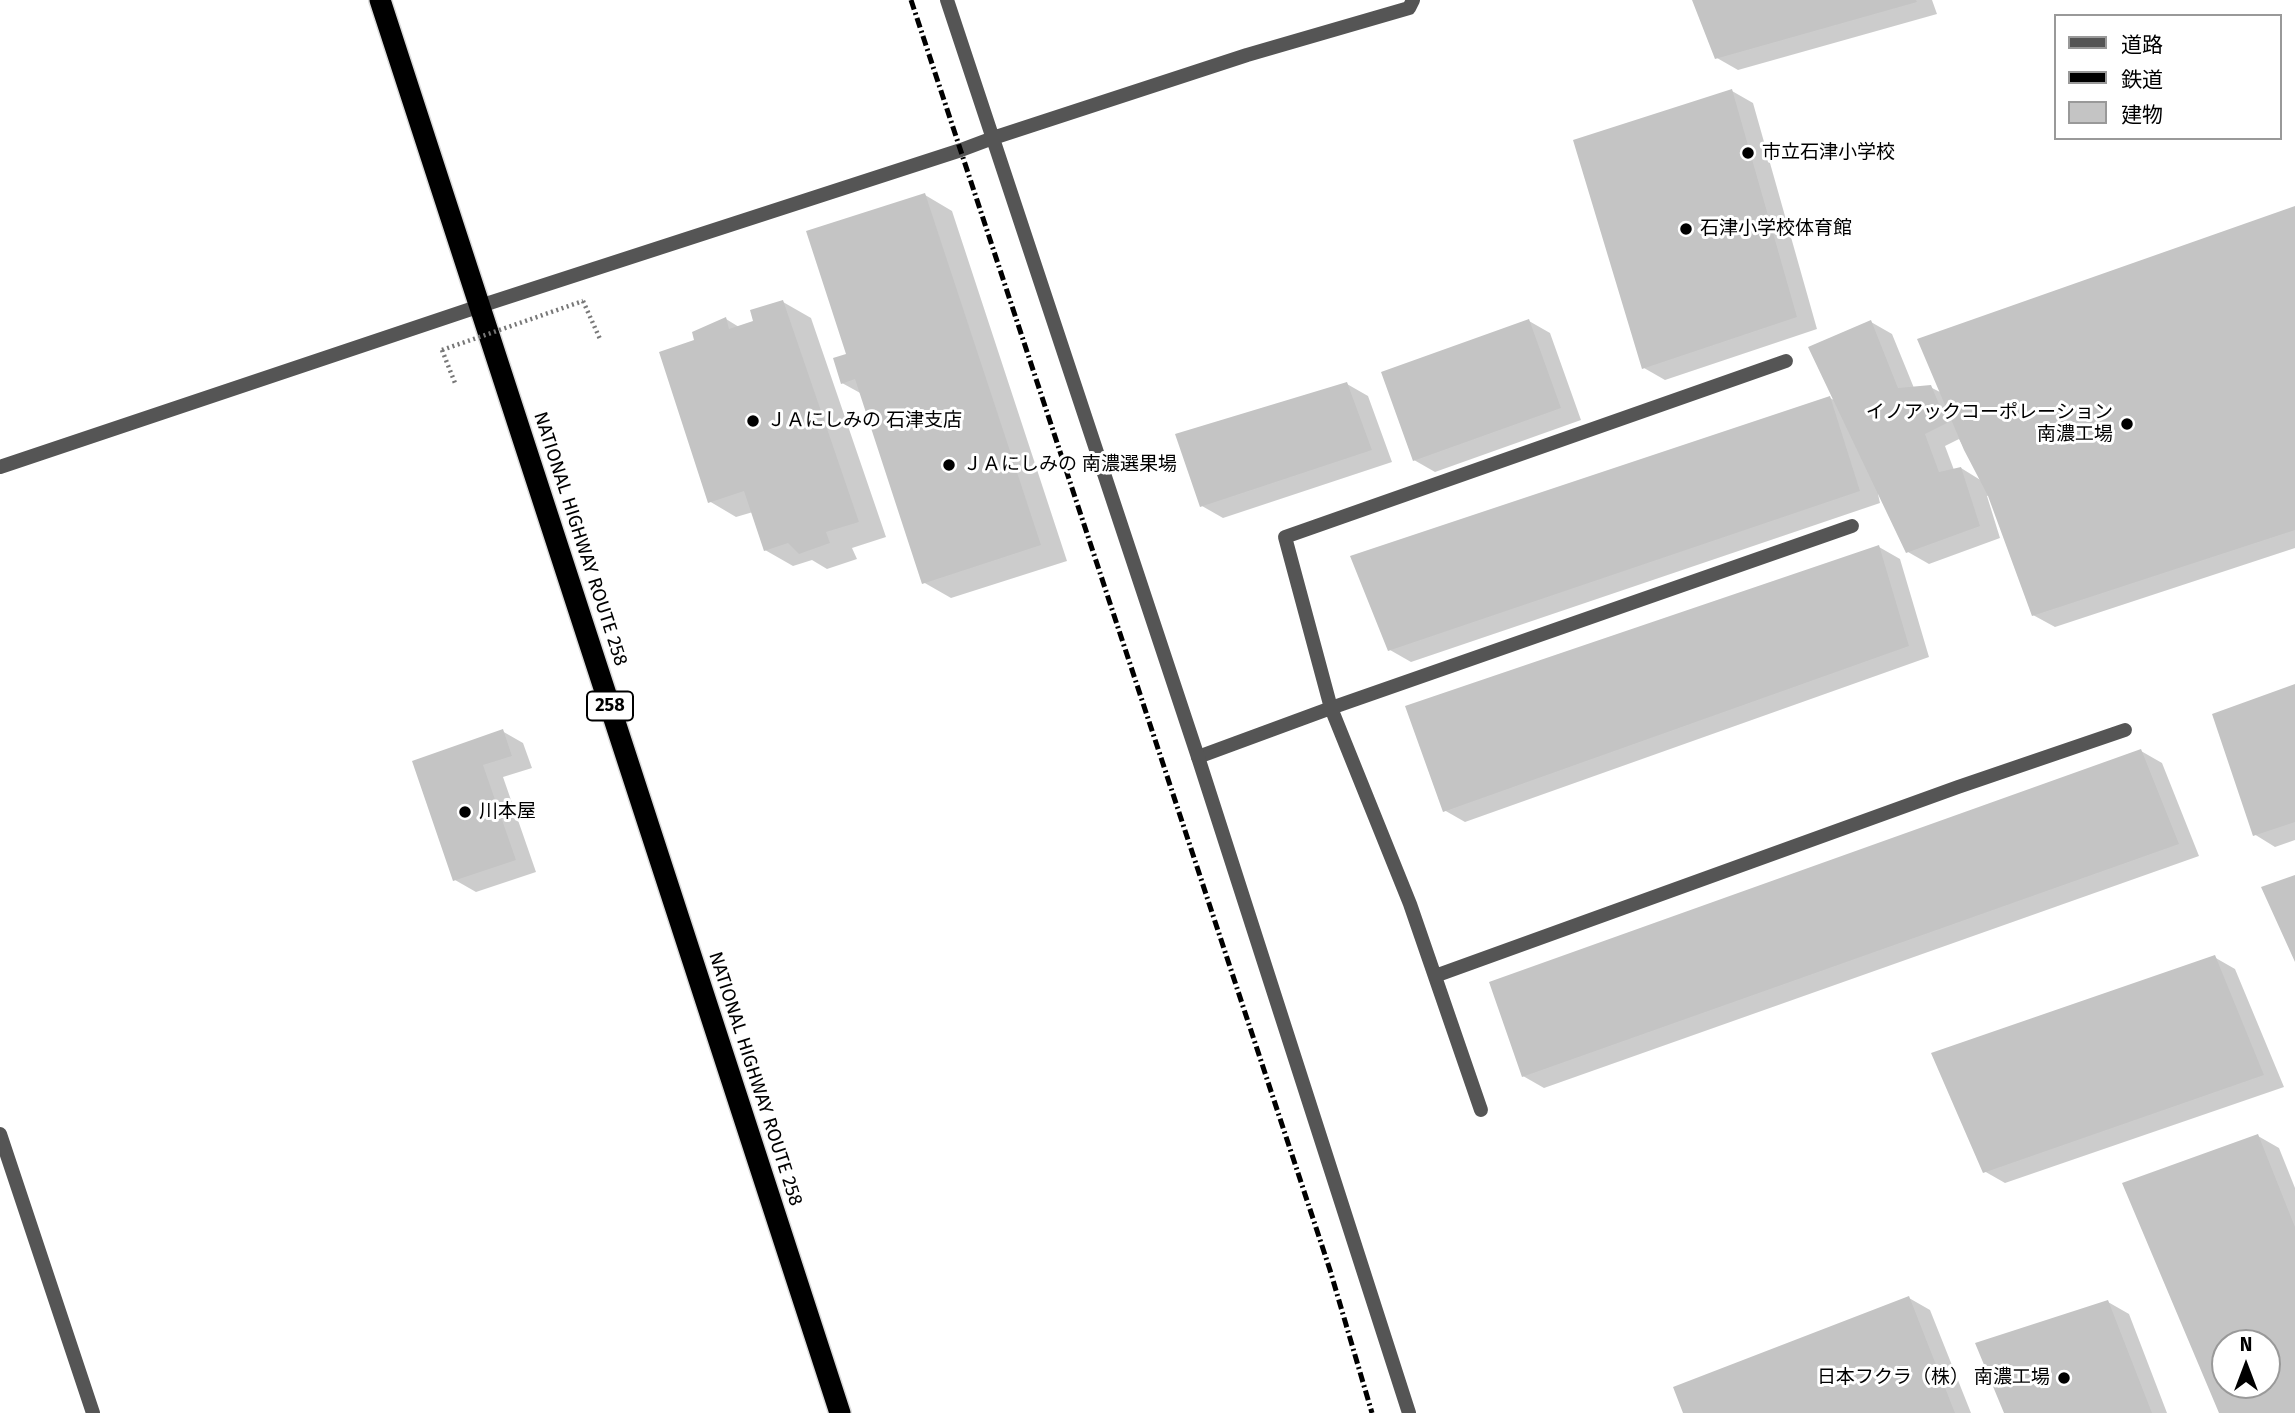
<!DOCTYPE html>
<meta charset="utf-8">
<style>
body{margin:0}
#map{position:relative;width:2295px;height:1413px;overflow:hidden;background:#fff;font-family:"Fira Sans","Noto Sans JP",sans-serif}
canvas{display:block}
.legend{position:absolute;left:2054px;top:14px;width:228px;height:126px;box-sizing:border-box;background:#fff;border:2px solid #999;margin:0;padding:9px 12px;list-style:none;font-size:21px;color:#000}
.legend li{display:flex;align-items:center;gap:14px;height:35px}
.legend b{width:35px;border:2px solid #999}
.north{position:absolute;left:2211px;top:1329px;width:70px;height:70px;box-sizing:border-box;background:#fff;border:2px solid #999;border-radius:50%;rotate:0deg;font-size:19px;font-weight:700;line-height:28px;text-align:center;color:#000}
.north::after{content:'';display:block;margin:auto;width:24px;height:32px;background:#000;clip-path:polygon(50% 0,100% 100%,50% 72%,0 100%)}
</style>
<div id="map">
<canvas width="2295" height="1413"></canvas>
<ul class="legend">
<li><b style="height:9px;background:#555"></b>道路</li>
<li><b style="height:9px;background:#000"></b>鉄道</li>
<li><b style="height:19px;background:#c4c4c4"></b>建物</li>
</ul>
<div class="north">N</div>
</div>
<script>
const g = document.querySelector('canvas').getContext('2d');
g.lineJoin = 'round';
function paint(path, color) {
  g.fillStyle = color;
  g.fill(path, 'evenodd');
}
function toPath(rows) {
  const path = new Path2D();
  for (const r of rows) {
    path.moveTo(r[0], r[1]);
    for (let i = 2; i < r.length; i += 2) path.lineTo(r[i], r[i + 1]);
  }
  return path;
}
function stroke(path, color, width, dash) {
  g.strokeStyle = color;
  g.lineWidth = width;
  g.lineCap = dash ? 'butt' : 'round';
  g.setLineDash(dash || []);
  g.stroke(path);
}
function drawText(font, color, halo, rows, align = 'center') {
  g.font = font + ' "Fira Sans","Noto Sans JP",sans-serif';
  g.lineWidth = 6;
  g.setLineDash([]);
  g.textBaseline = 'middle';
  g.strokeStyle = halo;
  g.fillStyle = color;
  for (const [text, x, y, turn = 0] of rows) {
    g.save();
    g.translate(x, y);
    g.rotate((+turn || 0) * Math.PI / 180);
    g.textAlign = isNaN(turn) ? turn : align;
    if (halo) g.strokeText(text, 0, 0);
    g.fillText(text, 0, 0);
    g.restore();
  }
}
paint(toPath([
 [1694,0,1932,0,1937,14,1738,70,1717,58],
 [1732,91,1753,103,1817,329,1665,380,1644,368],
 [925,195,952,211,1067,561,951,598,923,582,862,394,842,383,848,355],
 [2295,208,2295,548,2055,627,2033,615,1990,495,1987,496,2000,538,1929,564,1908,552,1880,493,1878,494,1880,503,1411,662,1390,650,1830,398,1836,401,1871,322,1892,334,1914,388,1930,387,1942,393],
 [1959,439,1982,481,1961,468,1954,470,1945,446],
 [783,302,811,318,886,537,852,548,857,559,827,569,812,560,793,566,765,550,753,512,736,517,709,501,696,341,726,319,739,327,755,322],
 [1529,321,1550,333,1581,420,1435,472,1414,460],
 [1347,384,1368,396,1392,462,1223,518,1202,506],
 [1879,547,1900,559,1929,657,1465,822,1444,810],
 [2295,686,2295,840,2275,847,2254,834],
 [502,731,523,743,532,768,503,777,536,872,476,892,455,880,414,762],
 [2141,751,2162,763,2199,856,1544,1088,1523,1076],
 [2214,957,2235,969,2284,1087,2005,1183,1984,1171],
 [2258,1136,2279,1148,2295,1188,2295,1413,2221,1413,2124,1184],
 [2225,1343,2267,1343,2267,1385,2225,1385],
 [1909,1298,1930,1310,1971,1413,1685,1413],
 [2108,1302,2129,1314,2167,1413,2005,1413]
]), '#0003');
paint(toPath([
 [1692,0,1916,0,1917,2,1715,59],
 [1732,89,1797,317,1642,369,1573,140],
 [925,193,1041,545,922,584,855,379,841,384,833,358,846,354,806,231],
 [2295,206,2295,530,2032,616,1988,496,1964,450,1917,339],
 [783,300,859,522,826,532,830,543,799,554,788,543,764,551,744,491,708,503,659,352,694,340,692,332,726,317,729,329,753,321,750,310],
 [1529,319,1561,408,1413,461,1381,372],
 [1871,320,1898,388,1931,385,1947,423,1925,434,1939,472,1961,467,1980,526,1906,553,1808,347],
 [1347,382,1372,450,1200,507,1175,434],
 [1830,396,1860,491,1388,651,1350,556],
 [1879,545,1909,646,1443,812,1405,706],
 [2295,684,2295,822,2253,836,2212,714],
 [503,729,512,756,483,765,516,860,453,881,412,761],
 [2141,749,2179,844,1522,1077,1489,982],
 [2295,875,2295,962,2261,887],
 [2215,955,2264,1075,1983,1173,1931,1053],
 [2258,1134,2295,1227,2295,1413,2219,1413,2122,1183],
 [2225,1343,2267,1343,2267,1385,2225,1385],
 [1909,1296,1955,1413,1683,1413,1673,1387],
 [2108,1300,2152,1413,2004,1413,1975,1343]
]), '#c4c4c4');
const highway = toPath([
 [380,0,840,1413]
]);
stroke(highway, '#dbdbdb', 24);
stroke(toPath([
 [583,301,600,339],
 [442,350,455,383]
]), '#777', 4.5, [2, 3.5]);
stroke(toPath([
 [1786,361,1285,537,1331,708,1852,526],
 [1198,757,1331,708,1410,904,1481,1110],
 [1435,976,1958,787,2125,730]
]), '#555', 14);
stroke(toPath([
 [947,0,1198,757,1409,1413],
 [0,467,480,306,961,150,993,138,1247,55,1409,8,1413,0],
 [0,1134,93,1413]
]), '#555', 14);
stroke(highway, '#000', 21);
stroke(toPath([
 [911,0,1330,1270,1372,1413]
]), '#000', 5, [10, 3.5, 2, 3.5]);
stroke(toPath([
 [442,350,583,301]
]), '#777', 4.5, [2, 3.5]);
for (const [x, y, r, color] of [
 [1748,153,7,"#000"],
 [1686,229,7,"#000"],
 [753,421,7,"#000"],
 [2127,424,7,"#000"],
 [949,465,7,"#000"],
 [465,812,7,"#000"],
 [2064,1378,7,"#000"]
]) {
  const dot = new Path2D();
  dot.arc(x, y, r, 0, 2 * Math.PI);
  g.fillStyle = color;
  g.fill(dot);
  stroke(dot, '#fff', 2.5);
}
for (const [x, y, w] of [
 [610,706,46]
]) {
  const box = new Path2D();
  box.roundRect(x - w / 2, y - 14.5, w, 29, 5);
  g.fillStyle = '#fff';
  g.fill(box);
  stroke(box, '#000', 2);
}
drawText('bold 18px', '#000', null, [
 ["258",610,706]
]);
drawText('19px', '#000', '#fff', [
 ["市立石津小学校",1762,153],
 ["石津小学校体育館",1700,229],
 ["イノアックコーポレーション",2113,413,"right"],
 ["南濃工場",2113,435,"right"],
 ["ＪＡにしみの 石津支店",767,421],
 ["ＪＡにしみの 南濃選果場",963,465],
 ["川本屋",479,812],
 ["日本フクラ（株） 南濃工場",2050,1378,"right"]
], 'left');
drawText('19px', '#000', '#fff', [
 ["NATIONAL HIGHWAY ROUTE 258",580,539,72],
 ["NATIONAL HIGHWAY ROUTE 258",755,1079,72]
]);
</script>
